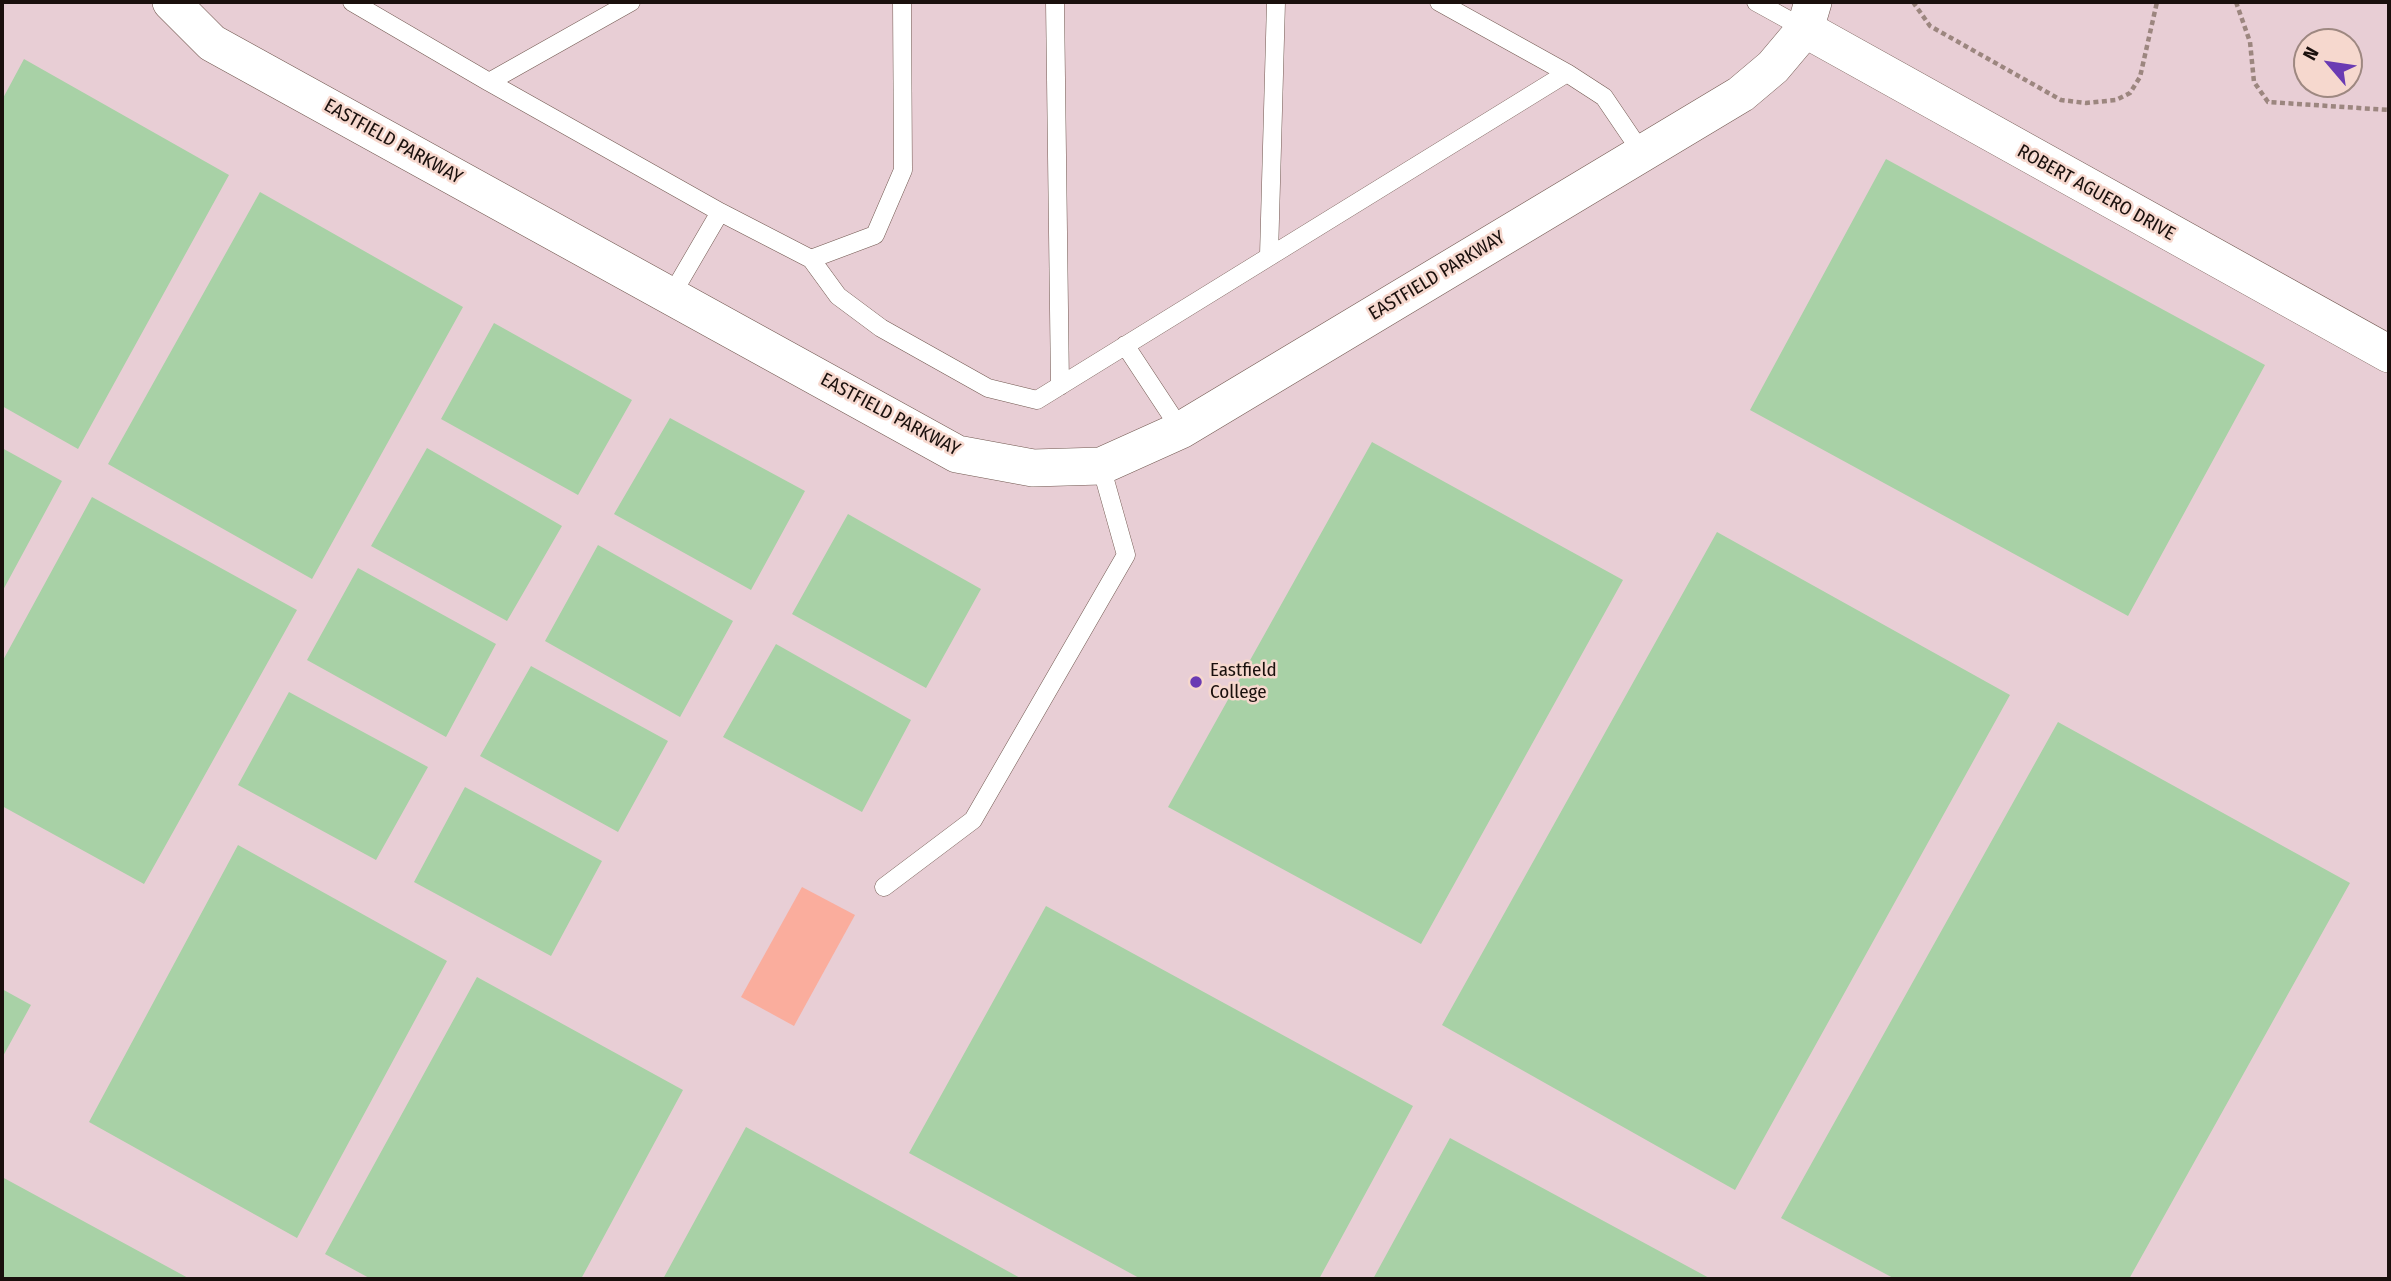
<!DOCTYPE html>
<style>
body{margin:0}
#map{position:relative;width:2391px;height:1281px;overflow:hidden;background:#f6d8ce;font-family:"Fira Sans Condensed",sans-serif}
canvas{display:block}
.frame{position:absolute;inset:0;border:4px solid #1a100d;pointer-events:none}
.north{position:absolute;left:2293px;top:28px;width:70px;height:70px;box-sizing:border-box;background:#f6d8ce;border:2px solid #9e8881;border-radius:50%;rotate:299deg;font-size:19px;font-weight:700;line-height:28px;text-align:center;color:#1a100d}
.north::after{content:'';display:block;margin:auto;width:24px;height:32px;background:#6a3bb3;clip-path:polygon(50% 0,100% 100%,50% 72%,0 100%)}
</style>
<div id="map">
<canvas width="2391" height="1281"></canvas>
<div class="frame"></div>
<div class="north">N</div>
</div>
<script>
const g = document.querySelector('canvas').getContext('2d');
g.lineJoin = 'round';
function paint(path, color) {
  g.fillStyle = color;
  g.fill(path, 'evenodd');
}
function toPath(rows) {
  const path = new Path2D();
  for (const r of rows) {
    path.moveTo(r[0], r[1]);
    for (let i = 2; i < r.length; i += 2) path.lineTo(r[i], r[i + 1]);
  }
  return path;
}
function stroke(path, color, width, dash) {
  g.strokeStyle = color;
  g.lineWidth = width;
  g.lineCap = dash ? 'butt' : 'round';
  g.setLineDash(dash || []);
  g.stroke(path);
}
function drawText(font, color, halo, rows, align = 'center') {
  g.font = font + ' "Fira Sans Condensed",sans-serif';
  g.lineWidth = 5;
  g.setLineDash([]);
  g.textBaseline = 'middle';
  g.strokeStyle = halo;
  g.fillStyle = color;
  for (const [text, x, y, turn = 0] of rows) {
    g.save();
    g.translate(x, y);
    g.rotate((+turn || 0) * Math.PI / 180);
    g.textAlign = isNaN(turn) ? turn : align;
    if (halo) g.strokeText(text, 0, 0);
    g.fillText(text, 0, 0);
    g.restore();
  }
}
paint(toPath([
 [2,2,2389,2,2389,1279,2,1279],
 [2307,42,2349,42,2349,84,2307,84]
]), '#e8ced5');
paint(toPath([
 [24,59,229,175,78,449,2,406,2,100],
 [1886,159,2265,365,2128,616,1750,410],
 [260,192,463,307,312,579,108,464],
 [494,323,632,400,578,495,441,419],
 [670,418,805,491,751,590,614,514],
 [1372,442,1623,580,1421,944,1168,807],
 [2,448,62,481,2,592],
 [427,448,562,526,507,621,371,546],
 [92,497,297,610,144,884,2,806,2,662],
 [848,514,981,589,926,688,792,614],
 [1717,532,2010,695,1735,1190,1442,1025],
 [598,545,733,621,680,717,545,641],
 [358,568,496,644,446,737,307,660],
 [776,644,911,720,862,812,723,737],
 [531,666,668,741,618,832,480,756],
 [289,692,428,767,376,860,238,785],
 [2058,722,2350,883,2129,1279,1895,1279,1781,1218],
 [465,787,602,861,551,956,414,882],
 [238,845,447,961,297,1238,89,1122],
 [1046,906,1413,1106,1319,1279,1141,1279,909,1153],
 [477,977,683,1090,581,1279,371,1279,325,1254],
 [2,989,31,1005,2,1058],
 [746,1127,1022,1279,663,1279],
 [1450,1138,1711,1279,1373,1279],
 [2,1177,190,1279,2,1279]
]), '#a8d1a6');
paint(toPath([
 [802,887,855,915,794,1026,741,997]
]), '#faad9d');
const service = toPath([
 [352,2,489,82],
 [631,2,489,82,720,212],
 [1055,2,1060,386],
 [1439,2,1567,73],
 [1756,2,1805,29],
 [1269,255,1276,2],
 [811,259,838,296,881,328,988,388,1037,400,1567,73,1604,97,1642,153],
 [671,296,720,212,811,259,875,235,903,170,902,2],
 [1125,345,1181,430],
 [884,887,973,820,1126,555,1101,466]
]);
const minor = toPath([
 [171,2,212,43,957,454,1033,468,1101,466,1181,430,1741,94,1773,67,1805,29,1813,2],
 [1805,29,2389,354]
]);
stroke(service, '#725951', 19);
stroke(minor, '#725951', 38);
stroke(toPath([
 [1913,2,1930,26,2061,100,2086,103,2116,100,2130,93,2140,77,2157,2],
 [2236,2,2250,42,2254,82,2268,102,2389,110]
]), '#9c867f', 4.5, [5, 3.5]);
stroke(service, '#fff', 18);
stroke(minor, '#fff', 37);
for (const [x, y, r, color] of [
 [1196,682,7,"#6a3bb3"]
]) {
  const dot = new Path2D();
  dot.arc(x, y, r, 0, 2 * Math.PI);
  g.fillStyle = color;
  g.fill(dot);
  stroke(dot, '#f6d8ce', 2.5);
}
drawText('19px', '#1a100d', '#f6d8ce', [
 ["EASTFIELD PARKWAY",393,142,29],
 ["ROBERT AGUERO DRIVE",2096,193,29],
 ["EASTFIELD PARKWAY",1437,276,-31],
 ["EASTFIELD PARKWAY",890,415,28]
]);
drawText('19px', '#1a100d', '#f6d8ce', [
 ["Eastfield",1210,671],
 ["College",1210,693]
], 'left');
</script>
